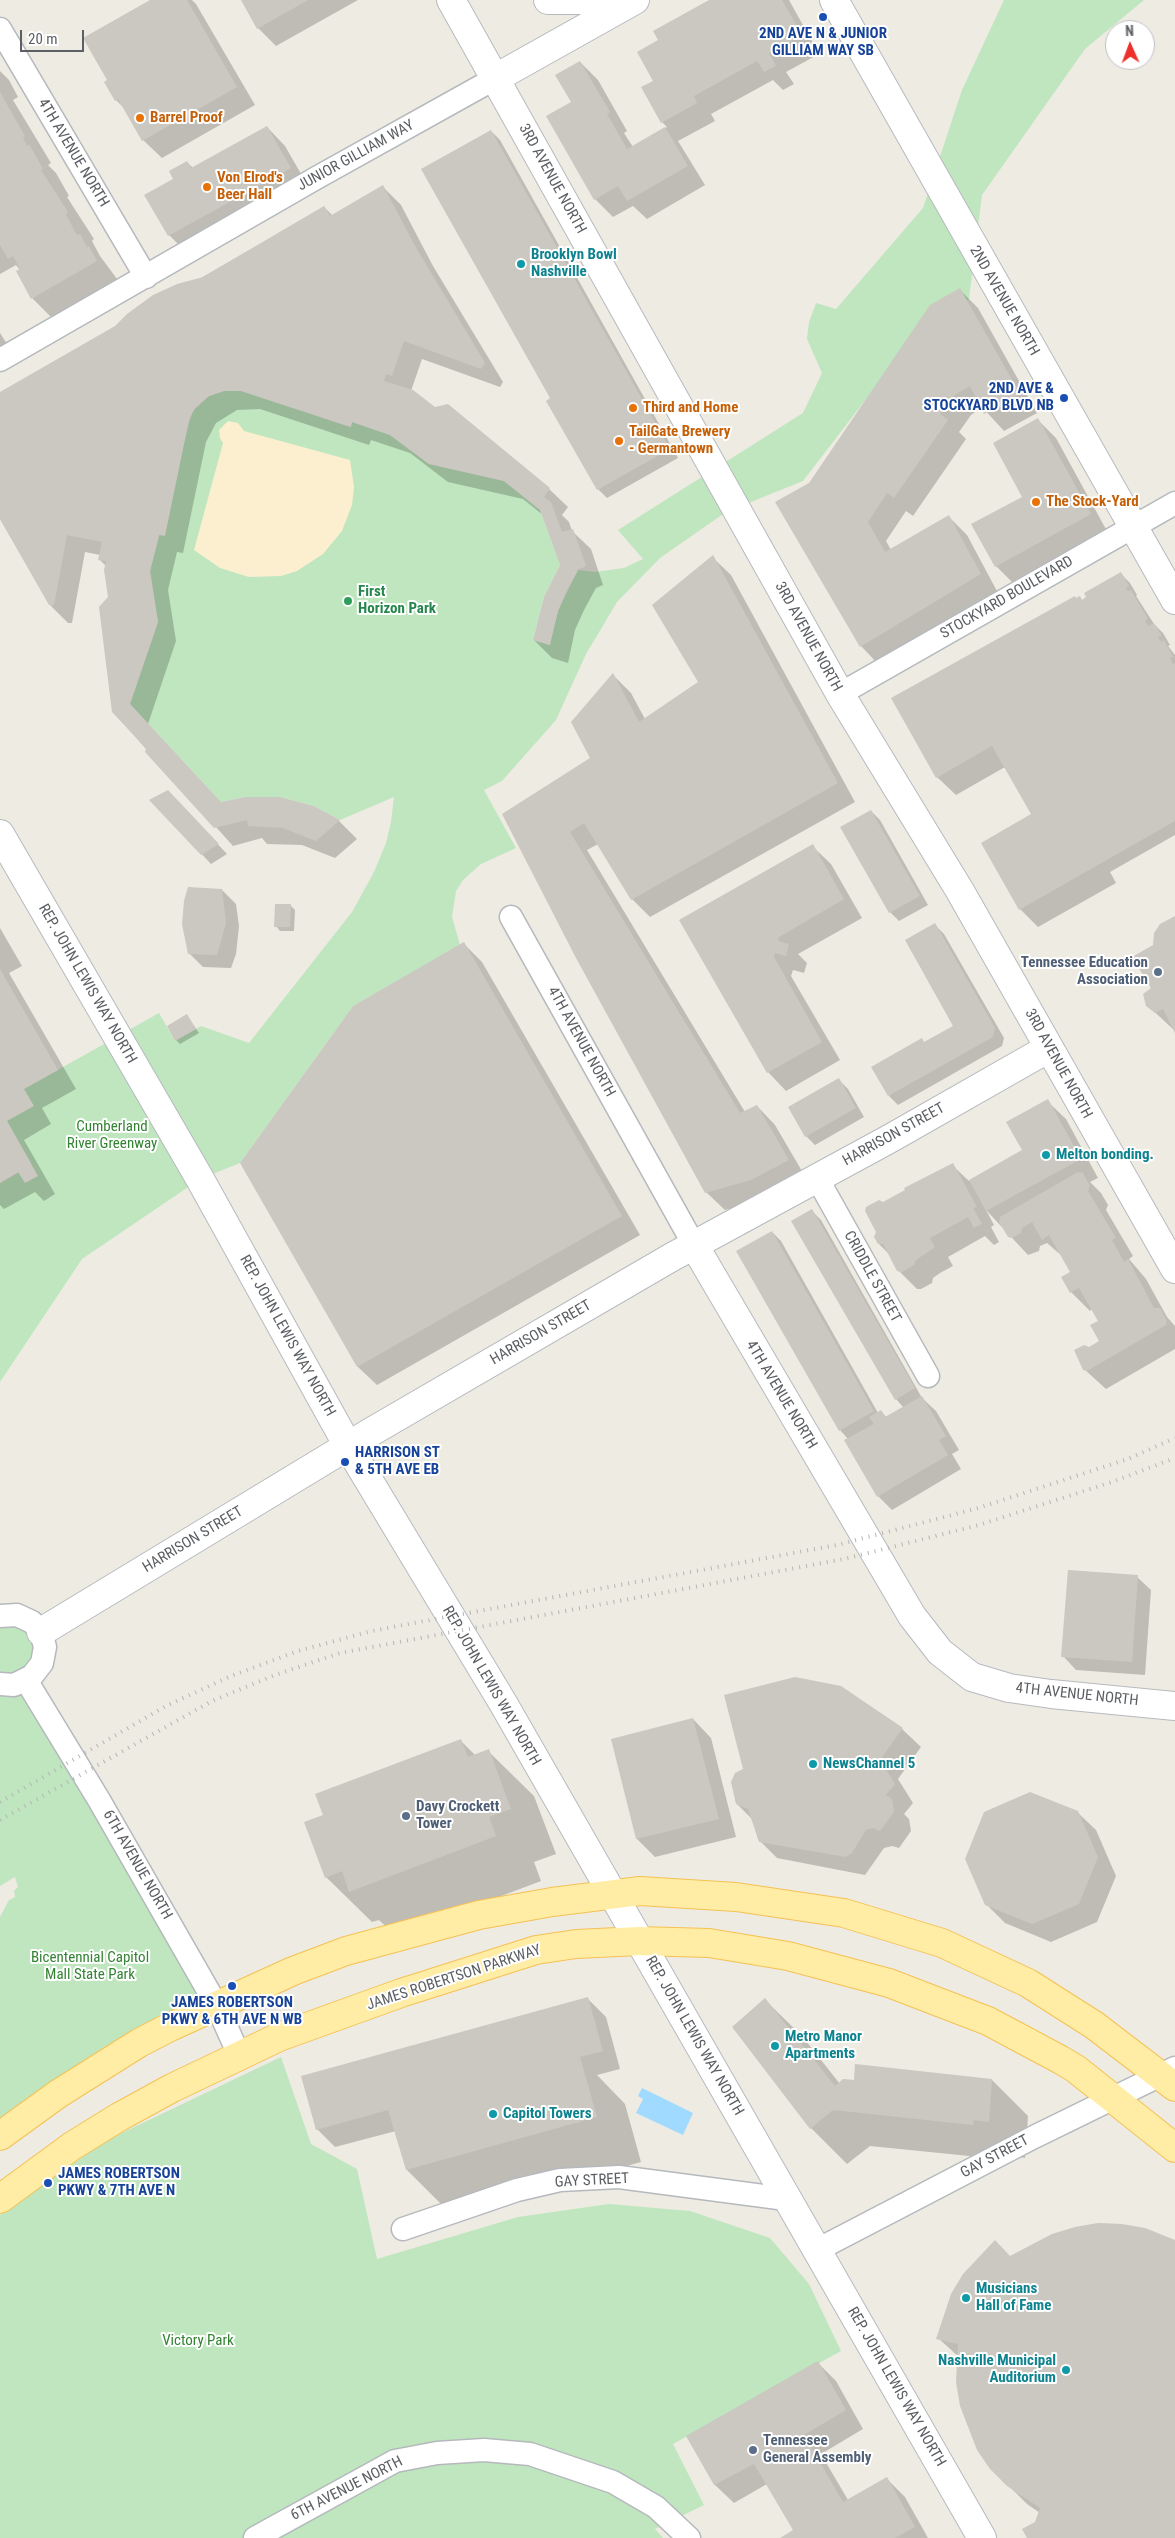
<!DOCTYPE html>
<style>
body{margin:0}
#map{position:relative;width:1175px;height:2538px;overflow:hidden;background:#eeebe2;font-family:"Roboto Condensed",sans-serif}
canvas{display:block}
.north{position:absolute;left:1105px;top:20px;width:50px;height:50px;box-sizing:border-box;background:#fff;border:1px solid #bdbfc1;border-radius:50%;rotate:358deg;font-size:14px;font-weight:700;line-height:20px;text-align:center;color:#5b5f63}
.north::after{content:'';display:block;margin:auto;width:18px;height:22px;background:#ed3029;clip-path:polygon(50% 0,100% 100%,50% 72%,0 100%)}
.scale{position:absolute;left:20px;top:30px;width:64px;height:22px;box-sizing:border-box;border:2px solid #5b5f63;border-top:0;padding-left:6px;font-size:15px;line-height:18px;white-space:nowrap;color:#5b5f63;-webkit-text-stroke:4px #fff;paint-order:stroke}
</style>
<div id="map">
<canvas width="1175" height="2538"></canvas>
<div class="north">N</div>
<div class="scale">20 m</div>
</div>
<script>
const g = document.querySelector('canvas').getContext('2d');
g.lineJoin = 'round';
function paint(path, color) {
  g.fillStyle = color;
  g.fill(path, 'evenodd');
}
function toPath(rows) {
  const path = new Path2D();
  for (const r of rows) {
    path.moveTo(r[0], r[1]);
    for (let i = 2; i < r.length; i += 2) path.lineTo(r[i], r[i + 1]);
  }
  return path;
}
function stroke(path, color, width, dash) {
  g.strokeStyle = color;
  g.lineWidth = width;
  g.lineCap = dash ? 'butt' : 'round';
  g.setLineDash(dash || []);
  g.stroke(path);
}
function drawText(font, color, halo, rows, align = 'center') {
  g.font = font + ' "Roboto Condensed",sans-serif';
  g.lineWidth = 4;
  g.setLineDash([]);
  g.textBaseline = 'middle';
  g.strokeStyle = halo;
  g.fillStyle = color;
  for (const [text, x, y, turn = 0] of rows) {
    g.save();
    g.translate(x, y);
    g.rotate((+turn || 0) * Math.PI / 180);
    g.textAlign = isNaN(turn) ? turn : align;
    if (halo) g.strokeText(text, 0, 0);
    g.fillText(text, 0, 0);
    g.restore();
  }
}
paint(toPath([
 [1004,0,1144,0,1085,49,982,195,969,299,923,325,803,481,726,512,660,558,617,602,586,654,556,720,502,781,484,790,516,848,481,864,463,880,456,891,452,917,460,945,353,1006,240,1163,200,1179,82,1259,0,1382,0,1183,32,1165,7,1121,24,1089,159,1013,175,1041,201,1026,249,1043,352,912,374,872,386,843,391,822,394,797,340,820,314,806,280,797,245,797,221,802,130,704,158,622,150,571,192,412,209,396,224,391,241,391,350,427,352,422,390,435,429,464,504,481,540,510,560,565,544,597,533,640,549,645,558,611,578,570,595,572,624,568,643,559,618,530,803,413,822,373,807,339,809,322,816,303,836,309,923,208,962,90],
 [0,1616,32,1622,35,1673,217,2006,0,2136,0,1917,9,1900,15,1897,14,1891,18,1887,15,1877,0,1886],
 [281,2057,311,2144,357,2169,377,2259,518,2217,609,2204,690,2211,770,2238,809,2284,841,2351,673,2444,704,2505,655,2529,663,2538,0,2538,0,2215,107,2140]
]), '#bfe6be');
paint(toPath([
 [228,421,238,423,244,431,350,460,354,487,352,505,342,531,323,554,297,571,281,576,249,577,220,568,194,550,223,443,220,438,219,430]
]), '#fbefd0');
paint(toPath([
 [642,2088,693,2113,683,2135,636,2113,643,2099,638,2096]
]), '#a1daff');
paint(toPath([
 [152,0,192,0,196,4,255,105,162,158,143,140,126,110,116,100],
 [242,0,358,0,276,46,258,28],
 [712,0,789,0,819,54,786,72,794,84,783,90,773,80,711,114,715,121,678,141,705,185,647,219,633,206,613,217,595,199,573,102,580,62,598,80,627,131,624,133,633,147,667,127,662,122,655,81,660,41],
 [0,71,9,80,18,97,13,100,51,163,48,165,56,173,69,196,67,197,94,239,92,241,100,256,123,287,58,324,32,298,20,270,16,265,0,274],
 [267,127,285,146,308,186,187,253,169,235,175,179,187,162,193,168],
 [491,131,500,140,678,458,607,498,598,489,552,399],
 [383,187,401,205,433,266,503,382,500,387,422,359,411,391,549,489,568,507,562,515,569,522,572,531,591,549,603,585,596,588,584,610,575,630,568,663,552,658,534,640,561,566,543,515,523,499,448,482,410,453,371,440,369,445,260,409,237,410,216,423,206,442,183,553,177,552,168,590,176,641,148,724,221,803,339,821,357,839,335,858,302,845,267,844,262,838,233,846,113,712,109,598,106,566,99,559,100,555,85,552,72,623,68,623,50,605,0,519,0,394,324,207,333,216],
 [960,290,978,308,1037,413,1004,431,982,407,971,415,959,432,966,439,913,516,906,511,886,541,891,550,949,517,967,535,998,593,879,665,861,646,810,484],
 [0,333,14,355,0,363],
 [1038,420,1056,438,1108,533,1014,584,996,566,1024,497],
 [712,557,731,575,855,802,650,917,632,899,598,844,587,850,745,1112,757,1106,775,1125,806,1178,769,1198,725,1210,706,1192,504,815,592,759,613,675,631,693,645,719,700,683],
 [1121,574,1130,583,1137,595,1136,596,1154,624,1163,633,1170,645,1168,646,1175,655,1175,835,1110,872,1116,883,1038,927,1020,909,1032,815,1005,767,956,795,937,777,1076,599,1079,597,1083,601],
 [151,800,176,800,227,854,211,864],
 [871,811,880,820,928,905,899,921,890,912,842,828],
 [812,846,831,864,862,918,798,954,807,963,804,973,793,970,791,976,840,1060,786,1091,768,1072,681,920],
 [222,890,236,904,239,926,236,954,231,968,203,967,189,953],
 [291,906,295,910,294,931,280,931,276,926],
 [1175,918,1175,1030,1174,1030,1147,1005,1153,989,1154,946],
 [935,925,944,934,1004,1038,1002,1046,898,1105,889,1096,925,1043,955,1026],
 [0,928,22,966,9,973,76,1089,42,1108,51,1124,24,1140,55,1194,44,1201,35,1192,4,1209,0,1205],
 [464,944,482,962,640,1235,377,1385,358,1367,241,1163],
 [187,1016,199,1033,180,1044,176,1040],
 [839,1080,848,1089,864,1117,815,1145,806,1136],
 [1047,1101,1066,1119,1098,1178,1090,1182,1101,1193,1108,1205,1106,1210,1133,1256,1129,1259,1146,1279,1167,1317,1175,1326,1175,1349,1106,1389,1084,1369,1089,1348,1101,1342,1099,1321,1092,1309,1090,1311,1071,1292,1063,1277,1071,1272,1062,1256,1047,1243,1040,1246,1039,1251,1028,1255,986,1210,994,1225,991,1227,999,1242,994,1245,985,1236,948,1257,953,1266,940,1273,933,1278,932,1283,921,1289,917,1289,898,1270,890,1255,879,1244,883,1204,952,1165,969,1181,1023,1151],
 [812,1211,821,1220,922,1398,936,1411,959,1450,952,1454,961,1469,892,1510,878,1496,848,1439,840,1430,772,1232,781,1241,878,1413,881,1411,887,1418,904,1408,896,1399],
 [1137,1577,1151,1590,1145,1675,1076,1670,1063,1656],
 [693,1719,711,1738,736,1837,655,1857,637,1839],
 [902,1729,921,1747,898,1779,913,1803,904,1814,909,1819,911,1831,899,1848,892,1846,884,1848,865,1875,777,1858,758,1839,754,1821,737,1804],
 [460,1740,476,1756,488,1751,534,1796,556,1854,534,1862,541,1881,396,1936,379,1920,372,1922,326,1877,325,1816],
 [1077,1812,1096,1830,1116,1876,1097,1922,1051,1942,1005,1923,986,1904],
 [588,1999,606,2017,620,2069,597,2075,625,2104,641,2162,452,2215,407,2170,396,2131,335,2147,317,2129],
 [765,2000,802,2036,840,2084,992,2080,1028,2116,1025,2158,1010,2155,1009,2160,870,2146,847,2164,811,2128],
 [1175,2241,1175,2538,1028,2538,1040,2513,1027,2504,1008,2485,959,2357,938,2338,1011,2257],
 [817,2362,836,2381,863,2429,821,2454,848,2500,886,2478,905,2497,928,2538,782,2538,795,2531,767,2484,734,2503,715,2485,688,2436]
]), '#0003');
paint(toPath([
 [150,0,187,0,237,87,142,141,118,99,115,101,104,82,107,80,83,38],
 [241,0,308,0,257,29],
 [709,0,782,0,802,35,769,53,776,66,764,72,757,61,694,96,697,103,661,123,641,87,653,81,637,52,658,40,653,31],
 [580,61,610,112,607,114,627,149,665,127,688,166,627,201,618,186,594,200,546,116,571,102,555,75],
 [0,92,25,136,23,138,27,146,29,144,43,169,41,170,68,212,66,214,75,232,78,235,80,234,87,247,89,246,97,261,31,299,16,271,20,269,13,256,8,259,0,245],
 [267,126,291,168,168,236,144,195,173,179,169,171,187,161,191,168],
 [491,130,670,449,597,490,546,401,550,398,421,169],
 [383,185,415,246,485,363,481,369,404,341,392,376,386,374,384,381,413,390,435,407,448,404,550,488,544,497,551,502,562,532,573,529,586,566,578,570,566,592,558,611,550,645,533,640,544,597,560,565,540,510,504,481,429,464,390,435,352,422,351,427,241,391,224,391,209,396,195,408,189,420,165,536,159,535,150,571,158,622,130,704,221,802,245,797,280,797,314,806,340,820,316,841,283,828,248,826,247,820,214,828,145,752,146,748,112,712,99,607,108,597,104,570,106,561,98,560,102,542,67,535,54,605,49,605,0,519,0,392,115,326,127,314,153,295,177,284,203,277,324,206,330,216],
 [960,288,1020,394,984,414,970,386,953,396,940,414,948,420,894,498,887,493,868,522,885,552,949,515,981,574,860,647,775,502,809,483,930,305],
 [1038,418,1091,514,995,567,971,524,1022,497,993,443],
 [713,555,838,783,631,900,584,823,570,832,740,1113,757,1105,789,1160,751,1180,705,1193,576,958,502,814,590,758,571,722,613,673,639,722,698,682,652,605],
 [1121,572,1129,586,1126,588,1128,591,1131,590,1148,619,1145,621,1148,626,1154,623,1162,636,1158,637,1161,642,1164,640,1173,657,1170,658,1173,664,1175,663,1175,821,1019,910,981,843,1031,814,992,746,936,778,891,698,1075,596,1076,598,1080,596,1082,600,1086,597,1084,593],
 [168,790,219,844,201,855,149,800],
 [871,810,920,896,889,913,840,827],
 [813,844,844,899,779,937,778,941,789,944,786,956,775,953,774,957,822,1042,767,1073,679,920],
 [188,887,222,889,226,923,217,955,188,954,182,924,184,901],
 [275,904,291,904,290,927,274,927],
 [1175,916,1175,1033,1163,1009,1155,1013,1146,1006,1143,994,1151,988,1132,957,1153,945,1154,933,1160,924],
 [935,923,995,1028,993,1037,888,1096,871,1067,922,1038,924,1042,953,1026,905,940],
 [464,942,622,1216,357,1367,240,1163,353,1006],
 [0,969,58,1070,24,1089,34,1106,7,1121,38,1176,25,1183,18,1172,0,1183],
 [187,1014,196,1029,175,1041,167,1026],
 [839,1078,856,1108,805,1137,788,1107],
 [1048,1099,1081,1159,986,1211,969,1180,1022,1150,1006,1122],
 [953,1163,977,1207,973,1208,982,1224,974,1228,968,1217,930,1238,935,1247,916,1260,914,1265,902,1272,897,1271,883,1244,878,1244,874,1237,876,1232,865,1211,866,1207,879,1200,883,1202,905,1190,904,1188],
 [1078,1172,1083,1173,1090,1186,1088,1191,1116,1238,1112,1240,1124,1262,1128,1259,1154,1308,1160,1308,1167,1321,1166,1325,1087,1371,1083,1370,1074,1350,1084,1345,1089,1347,1099,1341,1090,1325,1098,1321,1079,1288,1070,1293,1061,1277,1070,1272,1049,1235,1042,1240,1032,1222,1022,1228,1021,1233,1012,1238,1008,1237,999,1222,1000,1217],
 [812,1209,915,1388,895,1400,791,1221],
 [772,1231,874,1411,839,1431,736,1251],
 [922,1396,946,1436,939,1440,948,1455,877,1497,844,1440,874,1424,869,1417,881,1410,885,1417],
 [1068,1570,1138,1575,1132,1662,1061,1657],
 [795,1677,841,1686,903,1728,880,1760,895,1784,886,1795,892,1799,894,1812,880,1831,873,1828,866,1830,852,1853,846,1857,759,1842,748,1809,736,1804,731,1782,735,1773,743,1769,724,1695],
 [693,1718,719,1819,636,1839,611,1739],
 [461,1739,468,1757,489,1749,511,1809,489,1817,496,1836,349,1892,342,1871,325,1878,304,1822,323,1815,315,1794],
 [1030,1792,1078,1811,1098,1857,1079,1904,1032,1924,985,1905,965,1859,984,1812],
 [588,1997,603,2051,580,2057,597,2117,406,2170,388,2110,316,2130,301,2076],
 [765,1998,835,2086,843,2079,854,2080,855,2064,992,2079,989,2122,974,2120,973,2125,833,2110,810,2129,732,2027],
 [1098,2223,1122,2224,1145,2228,1175,2240,1175,2538,1027,2538,1022,2529,1035,2522,1040,2508,1007,2486,990,2469,977,2450,960,2406,956,2382,958,2344,936,2339,951,2294,963,2274,995,2240,1010,2256,1052,2234,1075,2227],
 [818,2361,846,2410,804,2435,843,2502,887,2477,915,2527,895,2538,780,2538,793,2530,754,2464,714,2485,686,2436]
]), '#cbc7c1');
const street = toPath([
 [0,29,146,277],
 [0,360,318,177,494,79],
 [840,694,1175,503],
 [511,917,694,1245],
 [817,1178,928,1376],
 [0,1616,17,1615,32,1622,41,1632,45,1647,42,1663,32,1676,14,1685,0,1684],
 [26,1680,99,1800,197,1971,217,2006,239,2055],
 [403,2229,517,2190,560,2180,619,2177,786,2199],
 [817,2250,1034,2137,1175,2068],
 [255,2538,395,2461,437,2453,484,2450,530,2454,613,2482,656,2507,689,2538]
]);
const secondary = toPath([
 [451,0,840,694,960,891,1175,1269],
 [548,0,604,0],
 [834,0,1175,600],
 [494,79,635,0],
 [0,834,200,1179,348,1446,503,1703,982,2538],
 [694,1245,912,1616,940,1652,972,1677,1009,1688,1051,1694,1175,1706],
 [41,1632,371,1432,672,1257,891,1138,1049,1048]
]);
const primary = toPath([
 [0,2136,58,2094,139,2043,170,2027,293,1971,346,1951,479,1915,552,1902,640,1891,736,1897,844,1913,942,1943,1028,1983,1094,2025,1175,2087],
 [0,2199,72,2146,119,2117,172,2088,279,2037,401,1993,536,1950,576,1944,639,1941,709,1943,788,1956,889,1983,988,2021,1061,2060,1076,2069,1175,2148]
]);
stroke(street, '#b5b9bd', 25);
stroke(secondary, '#b6babf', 30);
stroke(primary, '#f5c154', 30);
stroke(street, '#fff', 22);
stroke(secondary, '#fff', 28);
stroke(primary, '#ffeda6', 28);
stroke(toPath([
 [0,1802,166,1706,231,1676,298,1651,368,1632,403,1625,837,1545,975,1509,1128,1459,1175,1438],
 [0,1820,212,1701,275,1675,340,1653,844,1559,979,1525,1112,1482,1175,1458]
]), '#b4b5b5', 4, [1, 6]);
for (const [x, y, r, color] of [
 [823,17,5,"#1a4fb4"],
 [140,118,5,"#e8710a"],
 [207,187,5,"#e8710a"],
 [521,264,5,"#0f9aa8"],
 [1064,398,5,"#1a4fb4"],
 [633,408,5,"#e8710a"],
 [619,441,5,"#e8710a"],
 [1036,502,5,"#e8710a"],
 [348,601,5,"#2e9e5b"],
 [1158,972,5,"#5c6f8a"],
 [1046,1155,5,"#0f9aa8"],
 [345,1462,5,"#1a4fb4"],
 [813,1764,5,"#0f9aa8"],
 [406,1816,5,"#5c6f8a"],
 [232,1986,5,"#1a4fb4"],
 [775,2046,5,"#0f9aa8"],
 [493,2114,5,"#0f9aa8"],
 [48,2183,5,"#1a4fb4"],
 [966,2298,5,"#0f9aa8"],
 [1066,2370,5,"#0f9aa8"],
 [753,2450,5,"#5c6f8a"]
]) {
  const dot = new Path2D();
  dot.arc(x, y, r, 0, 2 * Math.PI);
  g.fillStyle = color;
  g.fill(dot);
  stroke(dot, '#fff', 2);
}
drawText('bold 15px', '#164399', '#fff', [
 ["2ND AVE N & JUNIOR",823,34],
 ["GILLIAM WAY SB",823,51],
 ["2ND AVE &",1054,389,"right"],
 ["STOCKYARD BLVD NB",1054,406,"right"],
 ["HARRISON ST",355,1453,"left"],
 ["& 5TH AVE EB",355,1470,"left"],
 ["JAMES ROBERTSON",232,2003],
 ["PKWY & 6TH AVE N WB",232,2020],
 ["JAMES ROBERTSON",58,2174,"left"],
 ["PKWY & 7TH AVE N",58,2191,"left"]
]);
drawText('bold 15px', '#c56008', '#fff', [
 ["Barrel Proof",150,118],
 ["Von Elrod's",217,178],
 ["Beer Hall",217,195],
 ["Third and Home",643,408],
 ["TailGate Brewery",629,432],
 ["- Germantown",629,449],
 ["The Stock-Yard",1046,502]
], 'left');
drawText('15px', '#5b5f63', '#fff', [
 ["4TH AVENUE NORTH",73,153,59],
 ["JUNIOR GILLIAM WAY",356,156,-29],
 ["3RD AVENUE NORTH",552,179,61],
 ["2ND AVENUE NORTH",1004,301,60],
 ["STOCKYARD BOULEVARD",1007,598,-30],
 ["3RD AVENUE NORTH",808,637,61],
 ["REP. JOHN LEWIS WAY NORTH",87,984,60],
 ["4TH AVENUE NORTH",581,1042,61],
 ["3RD AVENUE NORTH",1058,1064,61],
 ["HARRISON STREET",894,1135,-29],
 ["CRIDDLE STREET",872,1277,61],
 ["HARRISON STREET",541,1333,-30],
 ["REP. JOHN LEWIS WAY NORTH",287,1336,61],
 ["4TH AVENUE NORTH",781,1395,59],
 ["HARRISON STREET",193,1540,-31],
 ["REP. JOHN LEWIS WAY NORTH",491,1686,60],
 ["4TH AVENUE NORTH",1077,1695,6],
 ["6TH AVENUE NORTH",137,1865,60],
 ["JAMES ROBERTSON PARKWAY",454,1978,-18],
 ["REP. JOHN LEWIS WAY NORTH",694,2036,60],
 ["GAY STREET",995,2157,-28],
 ["GAY STREET",592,2181,-3],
 ["REP. JOHN LEWIS WAY NORTH",896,2387,60],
 ["6TH AVENUE NORTH",347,2489,-27]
]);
drawText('bold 15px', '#0d838f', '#fff', [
 ["Brooklyn Bowl",531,255],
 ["Nashville",531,272],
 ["Melton bonding.",1056,1155],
 ["NewsChannel 5",823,1764],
 ["Metro Manor",785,2037],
 ["Apartments",785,2054],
 ["Capitol Towers",503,2114],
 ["Musicians",976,2289],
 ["Hall of Fame",976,2306],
 ["Nashville Municipal",1056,2361,"right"],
 ["Auditorium",1056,2378,"right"]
], 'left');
drawText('bold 15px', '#27864d', '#fff', [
 ["First",358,592],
 ["Horizon Park",358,609]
], 'left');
drawText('bold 15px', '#4e5e75', '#fff', [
 ["Tennessee Education",1148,963,"right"],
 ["Association",1148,980,"right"],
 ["Davy Crockett",416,1807],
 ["Tower",416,1824],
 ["Tennessee",763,2441],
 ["General Assembly",763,2458]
], 'left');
drawText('15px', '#328332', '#fff', [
 ["Cumberland",112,1127],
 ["River Greenway",112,1144],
 ["Bicentennial Capitol",90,1958],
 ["Mall State Park",90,1975],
 ["Victory Park",198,2341]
]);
</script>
